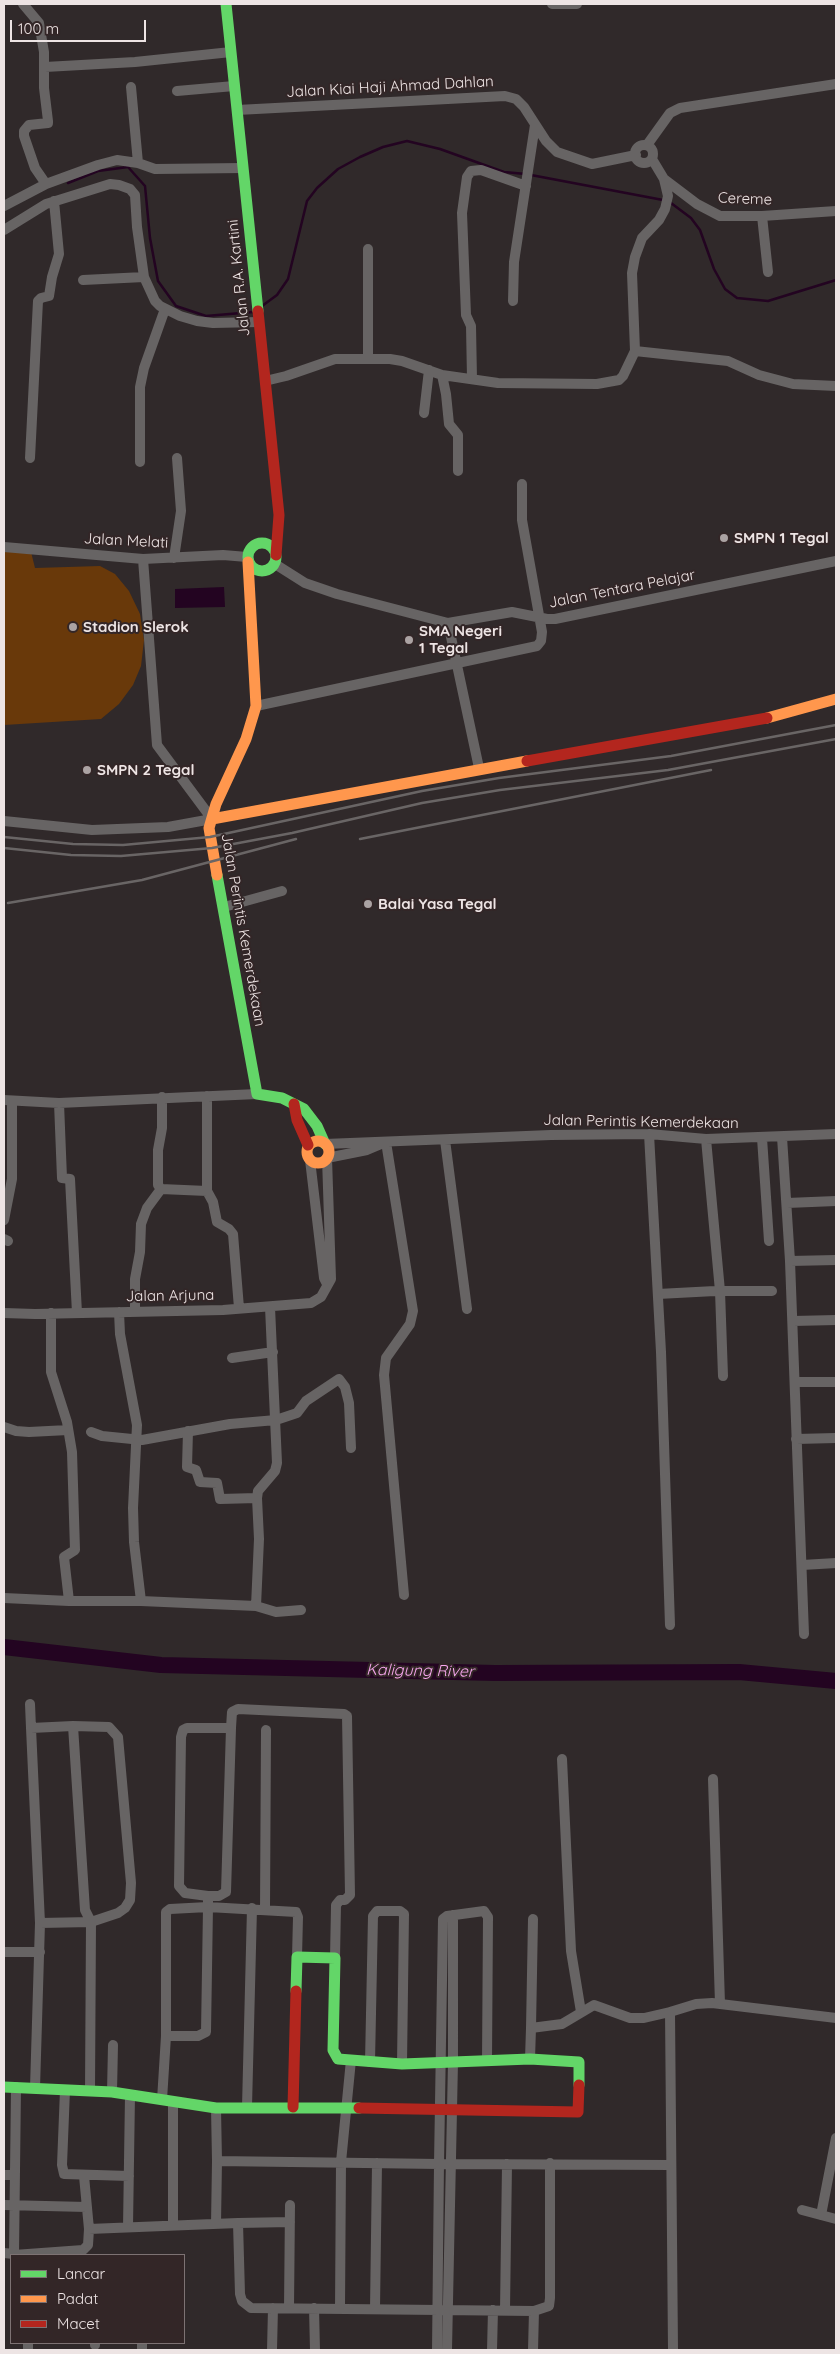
<!DOCTYPE html>
<style>
body{margin:0}
#map{position:relative;width:840px;height:2354px;overflow:hidden;background:#30292a;font-family:Quicksand,sans-serif}
canvas{display:block}
.frame{position:absolute;inset:0;border:5px solid #ede4e4;pointer-events:none}
.legend{position:absolute;left:10px;top:2254px;width:175px;height:90px;box-sizing:border-box;background:#332627;border:1px solid #7d7273;margin:0;padding:6px 9px;list-style:none;font-size:15px;color:#ede4e4}
.legend li{display:flex;align-items:center;gap:10px;height:25px}
.legend b{width:25px;border:1px solid #7d7273}
.scale{position:absolute;left:10px;top:20px;width:136px;height:22px;box-sizing:border-box;border:2px solid #ede4e4;border-top:0;padding-left:6px;font-size:15px;line-height:18px;white-space:nowrap;color:#ede4e4;-webkit-text-stroke:4px #332627;paint-order:stroke}
</style>
<div id="map">
<canvas width="840" height="2354"></canvas>
<div class="frame"></div>
<ul class="legend">
<li><b style="height:6px;background:#63d668"></b>Lancar</li>
<li><b style="height:6px;background:#ff974d"></b>Padat</li>
<li><b style="height:6px;background:#b3261e"></b>Macet</li>
</ul>
<div class="scale">100 m</div>
</div>
<script>
const g = document.querySelector('canvas').getContext('2d');
g.lineJoin = 'round';
function paint(path, color) {
  g.fillStyle = color;
  g.fill(path, 'evenodd');
}
function toPath(rows) {
  const path = new Path2D();
  for (const r of rows) {
    if (r.length === 3) {
      path.moveTo(r[0] + r[2], r[1]);
      path.arc(r[0], r[1], r[2], 0, 2 * Math.PI);
      continue;
    }
    path.moveTo(r[0], r[1]);
    for (let i = 2; i < r.length; i += 2) path.lineTo(r[i], r[i + 1]);
  }
  return path;
}
function stroke(path, color, width, dash) {
  g.strokeStyle = color;
  g.lineWidth = width;
  g.lineCap = dash ? 'butt' : 'round';
  g.setLineDash(dash || []);
  g.stroke(path);
}
function drawText(font, color, halo, rows, align = 'center') {
  g.font = font + ' Quicksand,sans-serif';
  g.lineWidth = 4;
  g.setLineDash([]);
  g.textBaseline = 'middle';
  g.strokeStyle = halo;
  g.fillStyle = color;
  for (const [text, x, y, turn = 0] of rows) {
    g.save();
    g.translate(x, y);
    g.rotate((+turn || 0) * Math.PI / 180);
    g.textAlign = isNaN(turn) ? turn : align;
    if (halo) g.strokeText(text, 0, 0);
    g.fillText(text, 0, 0);
    g.restore();
  }
}
paint(toPath([
 [4,547,30,548,35,568,100,566,115,574,129,591,140,614,144,640,141,666,133,685,119,704,101,719,4,725]
]), '#69390a');
paint(toPath([
 [224,587,225,607,175,608,175,589]
]), '#230421');
stroke(toPath([
 [531,175,663,200],
 [68,183,98,171,128,167,145,186,150,238,158,281,176,306,206,316,253,312],
 [671,203,691,218,700,230,714,269,725,289,737,298,768,301,836,280],
 [262,306,277,295,288,279,307,201,317,188,338,169,360,157,383,147,407,141,440,149,504,172,526,174]
]), '#230421', 2.5);
stroke(toPath([
 [4,1647,161,1665,495,1673,739,1672,836,1681]
]), '#230421', 16);
stroke(toPath([
 [23,4,39,23,44,52,44,88,48,121,48,123,29,125,24,131,24,136,35,168,46,184],
 [552,4,577,4],
 [45,67,135,62,231,52],
 [131,87,138,163],
 [177,91,234,86],
 [237,110,505,96,516,99,524,107,546,141,557,152,592,164,636,155],
 [647,145,670,113,680,108,836,84],
 [644,154,9],
 [664,179,697,204,720,216,762,216,836,211],
 [4,206,46,184,98,165,117,160,138,163,155,169,243,168],
 [762,216,768,272],
 [4,230,46,204,110,184,119,185,130,189,135,195,137,227,144,277,155,301,160,306,180,316,197,321,213,323,259,322],
 [368,249,368,359],
 [83,280,144,277],
 [513,301,514,262,535,125],
 [635,351,632,273,635,257,642,238,659,220,665,209,668,196,664,179,652,159],
 [442,375,446,394,449,424,458,435,458,471],
 [472,379,471,326,466,315,462,213,467,177,471,171,481,170,526,186],
 [265,381,286,376,335,359,390,359,402,361,442,375,498,383,597,384,619,380,623,376,635,351,728,361,759,375,793,384,836,386],
 [424,413,429,370],
 [30,458,38,301,41,298,49,296,52,277,59,254,54,201],
 [140,462,140,387,144,368,165,309],
 [4,547,143,559,223,555,247,557],
 [174,558,181,511,177,458],
 [143,559,157,745,212,819],
 [275,564,305,583,337,594,448,623,512,612,547,619,555,619,836,561],
 [448,623,479,768],
 [256,706,537,646,541,641,542,632,522,520,522,484],
 [4,821,92,830,168,827,212,819],
 [224,907,282,891],
 [207,1096,207,1191,213,1202,217,1222,229,1229,233,1234,239,1308],
 [162,1097,162,1128,158,1150,158,1185,161,1189,207,1191],
 [4,1100,59,1103,257,1094],
 [59,1103,62,1178,70,1179,77,1313],
 [649,1134,661,1352,670,1625],
 [782,1137,790,1261,804,1634],
 [762,1138,769,1241],
 [706,1139,720,1291,723,1376],
 [445,1140,467,1309],
 [386,1142,413,1311,410,1324,386,1358,384,1375,404,1595],
 [325,1144,551,1135,649,1134,706,1139,836,1134],
 [310,1160,324,1278,327,1284],
 [787,1203,836,1201],
 [4,1220,12,1179,12,1101],
 [4,1239,8,1241],
 [790,1261,836,1260],
 [658,1294,715,1291,772,1291],
 [135,1311,135,1279,140,1252,141,1224,147,1208,161,1189],
 [119,1312,120,1334,137,1425,133,1508,134,1542,141,1601],
 [4,1313,35,1314,223,1310,311,1303,321,1297,331,1279,327,1158,367,1150,386,1142],
 [51,1313,51,1372,67,1422,72,1452,75,1550,64,1557,69,1601],
 [793,1321,836,1320],
 [232,1358,273,1352],
 [795,1382,836,1382],
 [4,1427,16,1431,29,1432,68,1430],
 [188,1431,187,1467,196,1470,200,1482,217,1483,220,1499,257,1498],
 [91,1432,102,1436,142,1440,230,1424,276,1420,297,1413,306,1401,339,1379,345,1387,349,1403,351,1448],
 [796,1439,836,1438],
 [802,1565,836,1563],
 [4,1598,69,1601,141,1601,256,1606,259,1539,257,1498,258,1491,275,1471,277,1463,270,1307],
 [256,1606,276,1612,301,1610],
 [30,1704,31,1728],
 [231,1728,232,1712,238,1709,344,1714,347,1716,350,1895,345,1900,340,1900,336,1905,335,1958],
 [562,1759,571,1951,581,2012],
 [713,1779,720,2004],
 [265,1909,266,1730],
 [40,1923,91,1922,118,1913,125,1908,130,1900,131,1883,118,1737,109,1727,73,1726],
 [4,1952,40,1952],
 [531,2028,533,1919],
 [166,2036,166,1912,170,1909,208,1907,208,1896,219,1896,226,1892,231,1728,187,1728,183,1730,181,1737,179,1886,185,1893,208,1896],
 [530,2059,531,2028,562,2024,594,2005,630,2018,644,2018,670,2012],
 [487,2061,488,1917,484,1911,447,1916,443,1919,439,2164,671,2165],
 [370,2062,373,1916,377,1911,400,1911,404,1914,402,2064],
 [35,2088,40,1923,31,1728,73,1726,85,1910,91,1922,90,2091],
 [65,2090,62,2165,64,2174,129,2176],
 [112,2092,113,2045],
 [162,2100,166,2036,198,2036,206,2032,208,1907,296,1912,298,1917,297,1957],
 [173,2103,173,2225],
 [247,2107,252,1908],
 [216,2108,217,2161,439,2164,437,2350],
 [4,2175,15,2175],
 [84,2176,89,2229],
 [4,2205,87,2207],
 [802,2210,836,2219],
 [821,2215,836,2138],
 [238,2223,290,2222],
 [216,2224,217,2161],
 [128,2227,130,2095],
 [4,2253,14,2254,16,2087],
 [14,2255,83,2250,88,2245,89,2229,238,2223,240,2294,242,2301,251,2308,534,2311,533,2350],
 [289,2308,290,2205],
 [314,2308,315,2350],
 [340,2308,341,2162,351,2060],
 [375,2309,377,2163],
 [505,2310,507,2164],
 [534,2311,549,2306,550,2298,550,2163],
 [95,2343,95,2345],
 [142,2343,142,2350],
 [28,2350,28,2343],
 [272,2350,273,2308],
 [447,2350,453,2062,453,1915],
 [492,2350,493,2310],
 [673,2350,670,2012,696,2004,712,2003,836,2018]
]), '#676464', 10);
stroke(toPath([
 [226,4,258,311],
 [262,557,14],
 [217,875,257,1094,282,1098,304,1109,317,1126,325,1144],
 [296,1991,297,1957,335,1958,333,2050,338,2059,402,2064,530,2059,579,2062,579,2085],
 [4,2087,112,2092,216,2108,359,2108]
]), '#63d668', 11);
stroke(toPath([
 [767,718,836,699],
 [212,819,527,761],
 [217,875,209,828,216,804,246,739,256,706,248,562],
 [318,1152,11]
]), '#ff974d', 11);
stroke(toPath([
 [258,311,279,515,276,555],
 [527,761,767,718],
 [294,1104,297,1120,308,1145],
 [293,2107,296,1991],
 [359,2108,578,2112,579,2085]
]), '#b3261e', 11);
stroke(toPath([
 [4,837,73,844,123,845,210,837,422,791,499,778,671,756,836,725],
 [360,839,711,770],
 [4,848,71,855,121,856,212,848,292,833,422,803,500,790,668,770,836,739],
 [8,903,142,880,296,839]
]), '#696565', 2.5);
for (const [x, y, r, color] of [
 [724,538,5,"#aba3a3"],
 [73,627,5,"#aba3a3"],
 [409,640,5,"#aba3a3"],
 [87,770,5,"#aba3a3"],
 [368,904,5,"#aba3a3"]
]) {
  const dot = new Path2D();
  dot.arc(x, y, r, 0, 2 * Math.PI);
  g.fillStyle = color;
  g.fill(dot);
  stroke(dot, '#332627', 2);
}
drawText('15px', '#ede4e4', '#332627', [
 ["Jalan Kiai Haji Ahmad Dahlan",390,87,-3],
 ["Cereme",745,199,2],
 ["Jalan R.A. Kartini",239,278,-96],
 ["Jalan Melati",126,541,3],
 ["Jalan Tentara Pelajar",622,589,-11],
 ["Jalan Perintis Kemerdekaan",243,930,80],
 ["Jalan Perintis Kemerdekaan",641,1122,1],
 ["Jalan Arjuna",170,1296,-1]
]);
drawText('bold 15px', '#ede4e4', '#332627', [
 ["SMPN 1 Tegal",734,538],
 ["Stadion Slerok",83,627],
 ["SMA Negeri",419,631],
 ["1 Tegal",419,648],
 ["SMPN 2 Tegal",97,770],
 ["Balai Yasa Tegal",378,904]
], 'left');
drawText('italic 16px', '#f7a7ee', '#332627', [
 ["Kaligung River",420,1671,1]
]);
</script>
